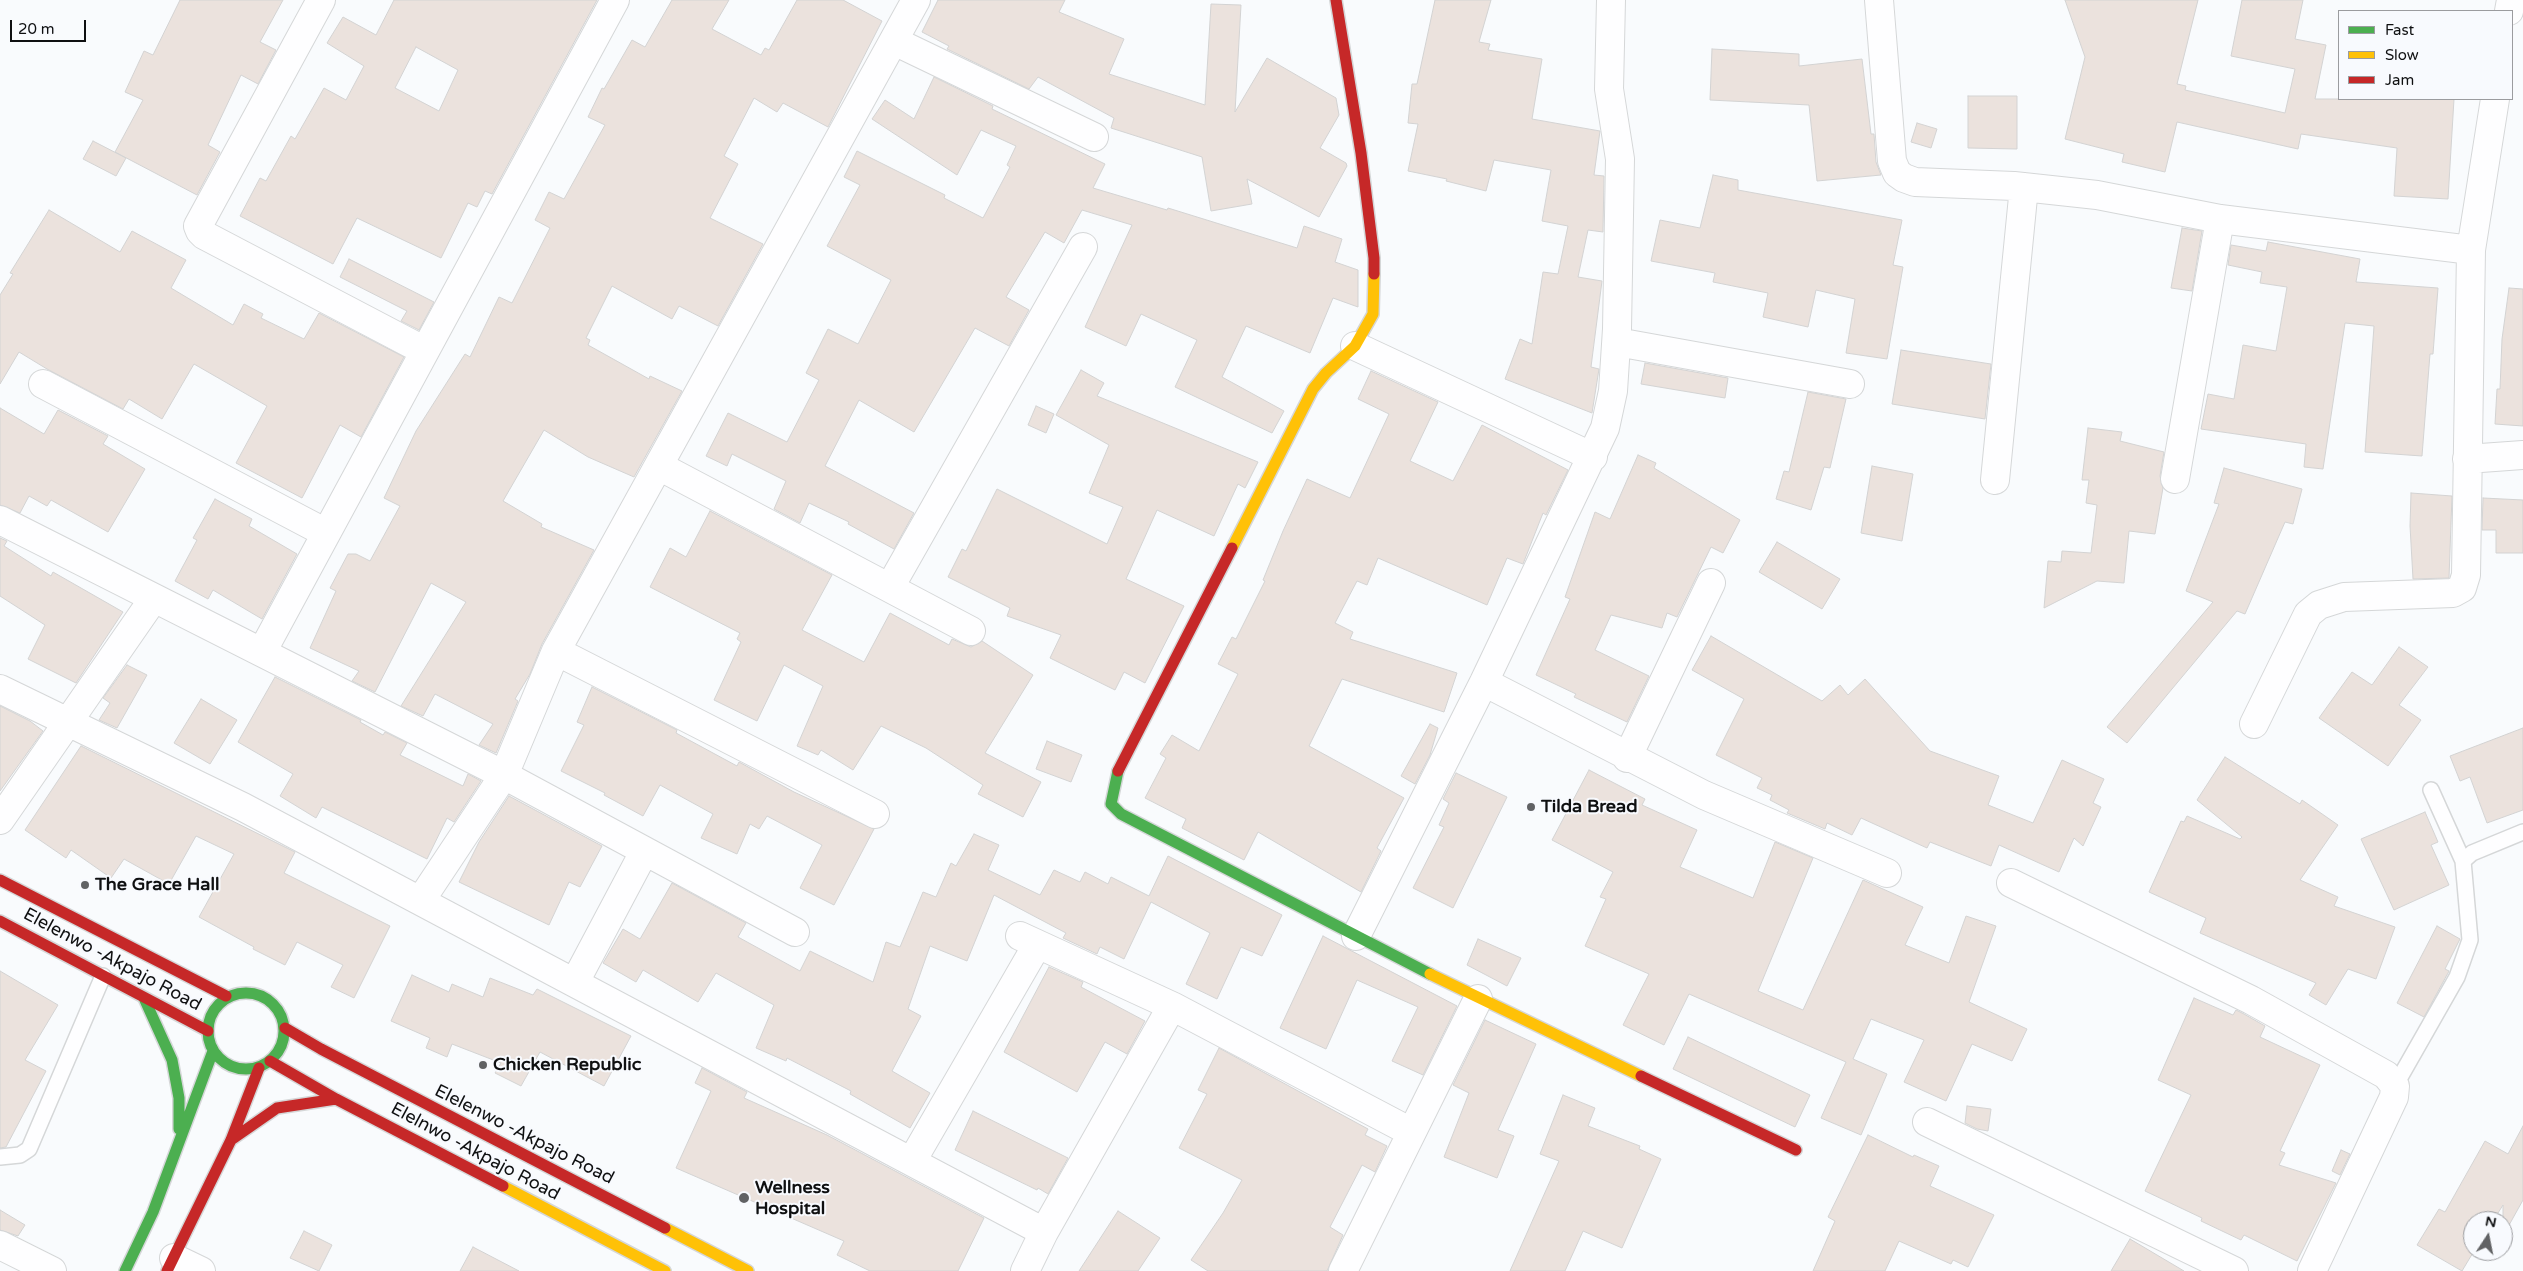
<!DOCTYPE html>
<style>
body{margin:0}
#map{position:relative;width:2523px;height:1271px;overflow:hidden;background:#f9fbfd;font-family:"Varela Round",sans-serif}
canvas{display:block}
.legend{position:absolute;left:2338px;top:10px;width:175px;height:90px;box-sizing:border-box;background:#f8fafe;border:1px solid #9b9c9f;margin:0;padding:6px 9px;list-style:none;font-size:15px;color:#0f1011}
.legend li{display:flex;align-items:center;gap:10px;height:25px}
.legend b{width:25px;border:1px solid #9b9c9f}
.north{position:absolute;left:2463px;top:1211px;width:50px;height:50px;box-sizing:border-box;background:#f8fafe;border:1px solid #9b9c9f;border-radius:50%;rotate:11deg;font-size:14px;font-weight:700;line-height:20px;text-align:center;color:#0f1011}
.north::after{content:'';display:block;margin:auto;width:18px;height:22px;background:#616264;clip-path:polygon(50% 0,100% 100%,50% 72%,0 100%)}
.scale{position:absolute;left:10px;top:20px;width:76px;height:22px;box-sizing:border-box;border:2px solid #0f1011;border-top:0;padding-left:6px;font-size:15px;line-height:18px;white-space:nowrap;color:#0f1011;-webkit-text-stroke:4px #f8fafe;paint-order:stroke}
</style>
<div id="map">
<canvas width="2523" height="1271"></canvas>
<ul class="legend">
<li><b style="height:6px;background:#4caf50"></b>Fast</li>
<li><b style="height:6px;background:#ffc107"></b>Slow</li>
<li><b style="height:6px;background:#c62828"></b>Jam</li>
</ul>
<div class="north">N</div>
<div class="scale">20 m</div>
</div>
<script>
const g = document.querySelector('canvas').getContext('2d');
g.lineJoin = 'round';
function paint(path, color) {
  g.fillStyle = color;
  g.fill(path, 'evenodd');
}
function toPath(rows) {
  const path = new Path2D();
  for (const r of rows) {
    if (r.length === 3) {
      path.moveTo(r[0] + r[2], r[1]);
      path.arc(r[0], r[1], r[2], 0, 2 * Math.PI);
      continue;
    }
    path.moveTo(r[0], r[1]);
    for (let i = 2; i < r.length; i += 2) path.lineTo(r[i], r[i + 1]);
  }
  return path;
}
function stroke(path, color, width, dash) {
  g.strokeStyle = color;
  g.lineWidth = width;
  g.lineCap = dash ? 'butt' : 'round';
  g.setLineDash(dash || []);
  g.stroke(path);
}
function drawText(font, color, halo, rows, align = 'center') {
  g.font = font + ' "Varela Round",sans-serif';
  g.lineWidth = 4;
  g.setLineDash([]);
  g.textBaseline = 'middle';
  g.strokeStyle = halo;
  g.fillStyle = color;
  for (const [text, x, y, turn = 0] of rows) {
    g.save();
    g.translate(x, y);
    g.rotate((+turn || 0) * Math.PI / 180);
    g.textAlign = isNaN(turn) ? turn : align;
    if (halo) g.strokeText(text, 0, 0);
    g.fillText(text, 0, 0);
    g.restore();
  }
}
const building = toPath([
 [180,0,283,0,260,42,276,50,258,84,241,75,208,145,220,152,197,195,115,152,143,100,125,92,144,51,153,55,180,0],
 [394,0,597,0,492,194,485,191,477,207,468,203,441,258,357,218,333,264,240,216,260,178,266,181,291,136,295,139,324,88,346,100,364,66,327,43,343,17,376,35,394,0],
 [416,47,458,70,439,111,395,88,416,47],
 [672,0,729,0,712,29,761,55,765,48,769,50,797,0,843,0,882,21,828,127,783,103,777,112,754,98,724,156,738,164,710,218,763,244,718,326,679,306,672,319,612,286,586,338,590,340,588,345,649,379,650,376,682,391,634,477,588,457,544,430,503,501,542,524,541,527,594,550,542,644,530,674,515,699,518,701,496,753,479,745,493,724,435,694,423,716,401,706,466,602,431,583,375,692,352,681,359,671,310,648,336,591,330,588,348,554,356,554,370,561,400,506,384,498,416,431,465,354,470,357,499,297,512,303,550,228,535,220,549,192,564,199,605,125,588,117,602,88,604,89,632,40,645,47,672,0],
 [938,0,1065,0,1059,12,1124,39,1109,74,1205,105,1211,4,1241,5,1235,112,1267,58,1336,98,1339,115,1320,148,1346,163,1347,166,1319,217,1247,179,1252,204,1211,211,1202,157,1111,128,1114,118,1038,77,1029,89,947,49,949,46,922,32,938,0],
 [1435,0,1491,0,1479,42,1490,44,1488,50,1542,59,1532,119,1600,131,1594,175,1604,176,1603,232,1588,230,1578,277,1602,281,1591,367,1599,369,1592,413,1505,379,1520,339,1532,344,1543,272,1558,274,1568,226,1542,221,1551,170,1494,160,1486,191,1446,181,1447,179,1408,171,1418,124,1408,123,1412,84,1417,84,1435,0],
 [2065,0,2198,0,2177,84,2186,86,2185,90,2285,113,2295,69,2231,56,2242,0,2303,0,2295,39,2326,45,2315,99,2454,99,2448,199,2394,196,2397,148,2301,134,2298,149,2177,122,2165,172,2122,162,2124,154,2065,139,2085,57,2065,0],
 [1712,49,1799,54,1799,66,1862,59,1871,134,1874,134,1876,162,1881,175,1817,181,1809,105,1710,100,1712,49],
 [934,77,993,106,992,109,1105,164,1093,188,1167,210,1168,208,1297,248,1304,226,1342,239,1335,262,1358,270,1358,307,1333,298,1310,353,1246,326,1222,377,1284,411,1272,433,1175,387,1197,340,1141,314,1126,346,1085,327,1132,225,1082,210,1064,243,1045,232,1006,297,1029,310,1009,346,975,328,914,432,859,400,825,466,914,513,894,549,848,524,849,522,809,503,800,523,774,509,786,481,732,454,727,466,706,456,728,413,787,442,819,380,806,373,828,329,858,344,891,280,827,246,860,185,844,177,857,151,945,195,944,198,983,218,1010,167,1007,165,1016,146,981,130,957,175,872,119,885,100,914,119,934,77],
 [1968,96,2017,96,2017,149,1968,148,1968,96],
 [1917,123,1937,129,1931,148,1911,142,1917,123],
 [93,141,126,158,116,176,83,159,93,141],
 [1713,175,1738,180,1738,190,1902,220,1893,265,1903,267,1887,359,1846,353,1855,299,1816,290,1808,327,1763,317,1768,293,1713,282,1715,273,1651,261,1660,220,1700,228,1713,175],
 [49,210,120,252,132,231,186,260,171,288,233,325,244,304,263,314,261,318,304,339,319,313,404,357,361,437,340,425,302,498,236,463,267,406,194,364,162,419,129,399,123,409,47,369,19,352,0,384,0,295,13,274,10,273,49,210],
 [2182,228,2202,231,2192,291,2171,288,2182,228],
 [2268,242,2360,259,2356,282,2438,288,2433,354,2430,354,2422,456,2365,452,2374,326,2345,323,2323,469,2304,467,2306,444,2201,429,2208,394,2234,399,2243,345,2276,351,2287,287,2260,283,2262,272,2228,265,2231,245,2266,251,2268,242],
 [349,259,434,302,419,330,401,321,407,311,340,277,349,259],
 [2509,288,2523,289,2523,426,2495,424,2497,389,2500,389,2502,339,2509,288],
 [1901,350,1991,364,1985,419,1892,404,1901,350],
 [1645,363,1728,378,1725,398,1641,384,1645,363],
 [1081,370,1104,383,1097,396,1258,462,1245,488,1238,484,1214,536,1157,510,1126,579,1184,606,1145,683,1124,672,1115,690,1050,658,1061,635,1007,616,1010,608,948,577,962,549,966,551,997,489,1107,544,1123,507,1089,493,1109,445,1056,415,1081,370],
 [1371,371,1438,402,1410,461,1453,481,1482,425,1568,470,1546,515,1543,513,1523,564,1507,558,1487,605,1378,558,1367,585,1357,581,1335,623,1353,632,1350,639,1457,673,1444,712,1342,679,1309,746,1404,798,1377,848,1381,851,1361,892,1258,832,1244,860,1182,828,1186,819,1145,798,1166,758,1160,754,1172,735,1199,751,1238,674,1218,664,1232,637,1236,639,1265,581,1263,580,1283,531,1307,479,1350,498,1389,414,1358,399,1371,371],
 [1808,392,1846,399,1830,468,1824,467,1811,510,1776,499,1784,471,1789,472,1808,392],
 [1036,406,1054,414,1046,433,1028,425,1036,406],
 [0,408,44,434,58,410,108,436,103,444,145,469,108,532,51,500,47,506,29,496,20,513,0,505,0,408],
 [2088,428,2122,432,2120,441,2164,452,2160,476,2163,488,2155,534,2129,531,2124,583,2097,581,2044,608,2048,561,2061,562,2062,551,2091,553,2097,505,2086,503,2089,480,2082,480,2088,428],
 [1638,455,1656,463,1654,468,1740,520,1723,553,1711,547,1677,617,1667,613,1662,628,1611,615,1595,650,1649,676,1627,722,1574,697,1576,694,1536,675,1570,599,1565,597,1595,512,1610,519,1638,455],
 [1872,466,1913,474,1902,541,1861,533,1872,466],
 [2224,468,2302,489,2293,524,2285,522,2245,614,2237,611,2127,743,2107,727,2213,602,2186,591,2219,504,2214,503,2224,468],
 [2411,493,2452,496,2449,578,2413,579,2410,526,2411,493],
 [2483,498,2523,500,2523,553,2496,553,2496,530,2482,530,2483,498],
 [215,499,252,519,249,526,297,554,262,619,213,590,208,599,175,581,197,540,193,538,215,499],
 [710,511,832,575,802,630,864,662,890,613,949,645,952,639,971,647,982,641,1033,675,985,753,1041,782,1023,817,978,794,983,785,926,748,881,726,853,770,821,750,818,755,797,746,823,686,784,665,757,721,714,700,741,642,737,639,740,633,650,587,670,548,686,557,710,511],
 [0,538,7,541,4,546,51,576,53,572,123,612,76,683,28,659,45,625,0,596,0,538],
 [1777,542,1840,579,1822,609,1759,572,1777,542],
 [1711,636,1822,701,1840,685,1848,695,1865,679,1930,751,1999,776,1988,805,2033,823,2062,760,2104,779,2093,803,2101,807,2083,846,2074,838,2059,872,1999,845,1991,866,1930,842,1927,848,1861,818,1852,835,1827,823,1825,829,1787,813,1789,810,1770,800,1772,795,1757,788,1762,778,1716,755,1744,699,1692,670,1711,636],
 [2399,647,2428,667,2399,705,2421,720,2388,766,2319,718,2352,672,2372,685,2399,647],
 [127,665,147,675,117,728,99,720,110,703,103,698,127,665],
 [275,677,361,720,360,722,383,735,385,732,407,743,400,755,463,786,468,774,481,781,454,822,447,818,427,859,322,807,316,818,280,796,293,774,238,742,275,677],
 [592,687,677,730,676,733,737,766,739,762,794,792,874,829,834,905,800,888,822,845,767,816,759,829,750,824,737,854,701,838,713,814,660,785,643,816,604,795,605,793,561,771,584,725,577,722,592,687],
 [201,699,237,720,210,764,174,743,201,699],
 [0,706,30,721,43,731,0,791,0,706],
 [1430,724,1438,728,1430,755,1415,784,1401,776,1430,724],
 [2523,728,2523,810,2487,823,2470,777,2460,781,2450,756,2523,728],
 [1047,741,1082,755,1071,782,1036,769,1047,741],
 [81,746,295,852,284,873,390,926,354,998,331,987,343,965,297,942,285,965,253,949,254,947,199,917,234,854,196,836,169,884,124,859,111,878,71,850,66,858,25,830,81,746],
 [2225,757,2300,804,2302,800,2338,825,2300,880,2338,897,2334,906,2395,927,2376,979,2348,969,2326,1005,2309,995,2316,983,2200,933,2206,918,2149,892,2181,821,2184,822,2187,816,2240,839,2242,837,2197,800,2225,757],
 [1589,770,1645,799,1642,805,1697,830,1680,867,1753,898,1775,842,1813,858,1758,991,1803,1010,1863,880,1923,907,1905,945,1949,963,1966,916,1996,926,1969,1002,2027,1029,2012,1061,1972,1044,1946,1101,1904,1082,1924,1040,1871,1019,1853,1059,1887,1074,1861,1135,1821,1118,1846,1062,1689,994,1664,1045,1623,1025,1649,974,1585,946,1606,899,1600,897,1613,872,1552,840,1589,770],
 [1456,773,1507,797,1453,908,1413,888,1444,827,1439,825,1449,803,1443,799,1456,773],
 [509,796,602,846,580,887,569,882,549,925,459,882,479,842,509,796],
 [2425,812,2438,842,2431,845,2449,885,2394,910,2361,839,2425,812],
 [974,834,999,845,988,870,1040,895,1054,870,1080,882,1085,872,1108,884,1111,877,1149,896,1168,856,1282,915,1262,956,1241,947,1217,999,1186,984,1210,933,1151,902,1124,959,1100,947,1097,954,1063,938,1066,933,994,895,967,961,930,946,908,1009,921,1016,892,1071,930,1093,910,1128,850,1094,851,1091,787,1058,786,1061,756,1048,774,1005,716,973,698,1002,643,970,636,982,603,963,623,929,640,939,672,883,746,923,738,937,800,971,810,951,873,982,886,942,900,947,923,892,936,897,951,863,956,866,974,834],
 [2437,926,2460,939,2445,969,2449,971,2448,973,2424,1017,2397,1003,2437,926],
 [1323,936,1457,1006,1423,1075,1392,1061,1418,1007,1357,980,1326,1049,1280,1028,1323,936],
 [1478,939,1521,958,1507,986,1467,965,1478,939],
 [1049,967,1083,982,1081,987,1145,1021,1127,1054,1105,1042,1077,1092,1004,1052,1049,967],
 [0,971,58,1005,25,1060,46,1071,6,1147,0,1148,0,971],
 [412,975,449,992,452,984,483,997,490,978,533,995,537,989,631,1036,604,1086,540,1052,521,1086,495,1073,501,1063,452,1044,447,1057,426,1048,430,1038,391,1021,412,975],
 [2194,998,2233,1015,2236,1010,2244,1014,2265,1026,2260,1037,2320,1065,2280,1151,2285,1153,2279,1165,2336,1183,2297,1261,2244,1235,2241,1240,2201,1221,2202,1218,2145,1191,2191,1095,2158,1080,2194,998],
 [1485,1020,1536,1044,1498,1130,1514,1136,1497,1178,1444,1157,1469,1093,1453,1085,1485,1020],
 [1688,1037,1810,1095,1795,1127,1673,1069,1688,1037],
 [1219,1048,1368,1129,1365,1135,1387,1146,1375,1172,1362,1165,1330,1227,1343,1235,1327,1271,1208,1271,1191,1260,1223,1213,1242,1180,1179,1148,1207,1094,1198,1090,1219,1048],
 [702,1068,747,1092,744,1098,827,1135,984,1218,958,1271,870,1271,837,1255,844,1241,676,1168,711,1091,695,1083,702,1068],
 [1563,1095,1595,1108,1588,1126,1640,1146,1639,1149,1661,1159,1622,1248,1583,1231,1565,1271,1510,1271,1559,1161,1540,1154,1563,1095],
 [1967,1106,1991,1109,1988,1131,1977,1129,1965,1123,1967,1106],
 [973,1111,1068,1158,1048,1194,1038,1188,1037,1190,955,1150,973,1111],
 [2523,1126,2523,1200,2503,1236,2503,1205,2493,1221,2473,1221,2474,1251,2462,1271,2417,1245,2439,1209,2445,1212,2485,1141,2508,1154,2523,1126],
 [1868,1135,1913,1157,1914,1155,1939,1166,1930,1186,1994,1215,1968,1267,1953,1260,1951,1264,1899,1241,1885,1271,1813,1271,1835,1221,1828,1217,1868,1135],
 [2341,1150,2350,1154,2340,1175,2332,1171,2341,1150],
 [0,1210,25,1225,18,1236,0,1230,0,1210],
 [1118,1211,1160,1238,1138,1271,1079,1271,1118,1211],
 [304,1231,332,1245,319,1271,290,1258,304,1231],
 [2130,1239,2184,1271,2111,1271,2130,1239],
 [473,1247,519,1271,460,1271,473,1247]
]);
paint(building, '#ebe2dd');
stroke(building, '#d3d3d3', 1);
const lane = toPath([
 [2463,861,2472,853,2523,832],
 [2395,1086,2457,977,2470,940,2463,861,2431,790],
 [0,1157,20,1155,29,1149,103,976]
]);
const street = toPath([
 [321,0,198,226,200,231,204,235,425,351],
 [1879,0,1892,161,1897,173,1904,178,1915,182,2014,186,2097,195,2220,219,2471,250],
 [2509,11,2511,0],
 [894,41,1094,137],
 [1617,342,1850,384],
 [1355,346,1593,457],
 [43,384,326,533],
 [2467,459,2523,455],
 [659,466,971,631],
 [2175,479,2220,219],
 [1995,480,2024,187],
 [0,520,504,775,795,932],
 [890,587,1083,247],
 [556,651,875,814],
 [262,652,615,0],
 [1484,682,1704,795,1887,873],
 [0,689,243,807,1044,1232],
 [2254,724,2308,614,2319,605,2344,597,2453,593,2462,588,2466,575,2471,250,2495,99],
 [1627,758,1711,583],
 [0,820,154,598],
 [2011,883,2251,1000,2386,1075,2395,1086,2394,1097,2312,1271],
 [421,900,504,775,556,651,916,0],
 [1020,936,1172,1006,1411,1132],
 [1356,936,1484,682,1605,428,1613,391,1617,329,1620,159,1609,89,1611,0],
 [575,982,644,852],
 [1927,1122,2234,1271],
 [912,1161,1037,945],
 [0,1245,52,1271],
 [174,1258,201,1271],
 [1025,1271,1044,1232,1172,1006],
 [1343,1271,1478,999]
]);
const fast = toPath([
 [1118,771,1111,804,1121,814,1430,974],
 [246,1031,38],
 [144,998,172,1060,179,1098,179,1129],
 [125,1271,153,1212,213,1051]
]);
const slow = toPath([
 [1232,548,1313,389,1326,373,1355,346,1373,314,1374,274],
 [1430,974,1641,1076],
 [503,1186,665,1271],
 [665,1228,748,1271]
]);
const jam = toPath([
 [1336,0,1361,153,1374,258,1374,274],
 [1118,771,1232,548],
 [0,880,226,996],
 [0,921,208,1031],
 [285,1028,321,1049,665,1228],
 [270,1061,336,1099,503,1186],
 [1641,1076,1796,1150],
 [231,1140,277,1108,336,1099],
 [167,1271,231,1140,259,1068]
]);
stroke(lane, '#d5d7d8', 18);
stroke(street, '#d5d7d8', 30);
stroke(fast, '#d5d7d8', 14);
stroke(slow, '#d5d7d8', 14);
stroke(jam, '#d5d7d8', 14);
stroke(lane, '#fefeff', 15);
stroke(street, '#fefeff', 28);
stroke(fast, '#4caf50', 11);
stroke(slow, '#ffc107', 11);
stroke(jam, '#c62828', 11);
for (const [x, y, r, color] of [
 [1531,807,5,"#616264"],
 [85,885,5,"#616264"],
 [483,1065,5,"#616264"],
 [744,1198,6,"#616264"]
]) {
  const dot = new Path2D();
  dot.arc(x, y, r, 0, 2 * Math.PI);
  g.fillStyle = color;
  g.fill(dot);
  stroke(dot, '#f8fafe', 2);
}
drawText('bold 18px', '#0f1011', '#f8fafe', [
 ["Tilda Bread",1541,807],
 ["The Grace Hall",95,885],
 ["Chicken Republic",493,1065],
 ["Wellness",755,1188],
 ["Hospital",755,1209]
], 'left');
drawText('18px', '#0f1011', '#f8fafe', [
 ["Elelenwo -Akpajo Road",112,960,28],
 ["Elelenwo -Akpajo Road",524,1135,27],
 ["Elelnwo -Akpajo Road",475,1152,28]
]);
</script>
